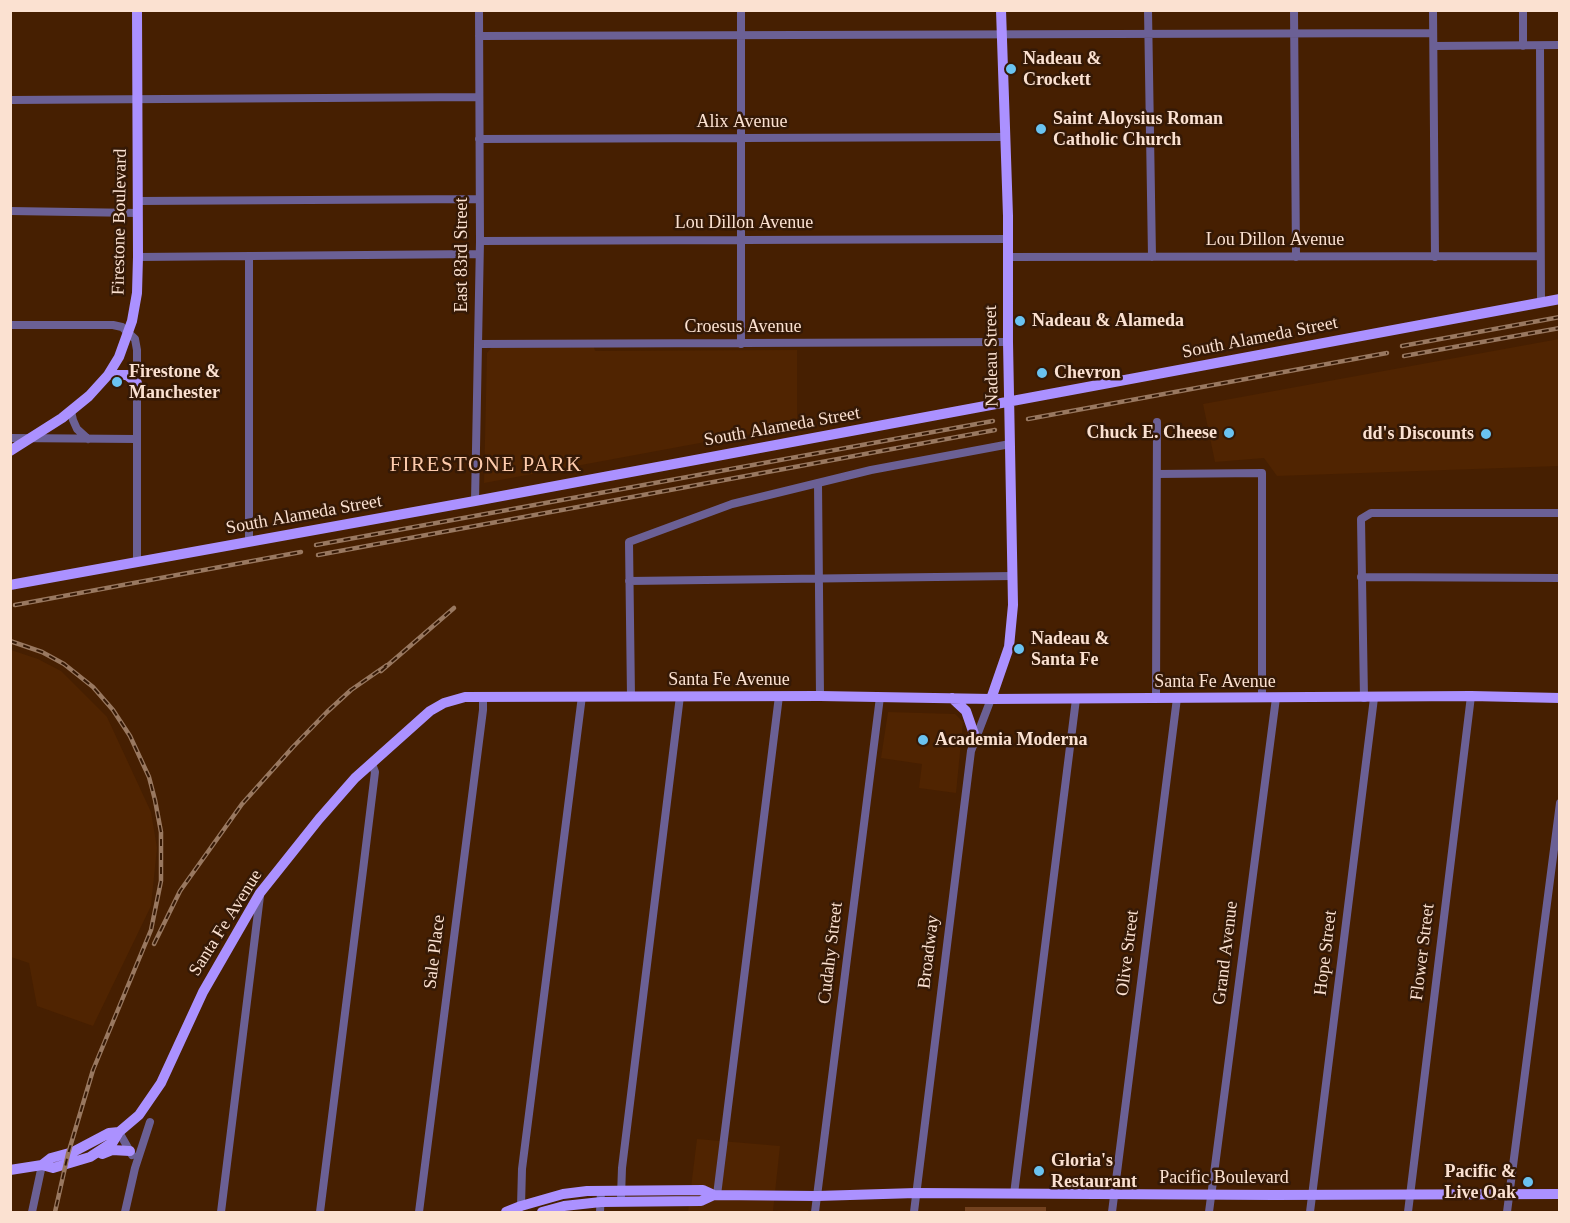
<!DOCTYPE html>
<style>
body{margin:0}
#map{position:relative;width:1570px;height:1223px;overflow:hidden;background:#461f01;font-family:Georgia,serif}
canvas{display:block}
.frame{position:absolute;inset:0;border:12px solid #fbe1d1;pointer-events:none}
</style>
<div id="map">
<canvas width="1570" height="1223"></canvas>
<div class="frame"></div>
</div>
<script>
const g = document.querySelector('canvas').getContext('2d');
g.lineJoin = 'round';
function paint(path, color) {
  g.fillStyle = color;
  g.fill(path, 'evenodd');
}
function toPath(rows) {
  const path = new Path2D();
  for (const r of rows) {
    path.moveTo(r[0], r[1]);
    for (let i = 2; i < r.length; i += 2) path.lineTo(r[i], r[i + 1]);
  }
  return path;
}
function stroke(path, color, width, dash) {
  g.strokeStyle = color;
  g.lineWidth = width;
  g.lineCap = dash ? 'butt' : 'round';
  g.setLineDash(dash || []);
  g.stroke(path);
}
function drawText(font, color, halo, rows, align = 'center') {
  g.font = font + ' Georgia,serif';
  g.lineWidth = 5;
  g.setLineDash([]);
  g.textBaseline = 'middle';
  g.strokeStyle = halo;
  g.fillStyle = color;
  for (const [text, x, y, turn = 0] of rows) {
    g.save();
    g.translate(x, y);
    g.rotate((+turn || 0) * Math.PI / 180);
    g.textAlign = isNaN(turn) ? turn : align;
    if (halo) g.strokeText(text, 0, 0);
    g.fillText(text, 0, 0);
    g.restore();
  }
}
paint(toPath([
 [1559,339,1559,466,1277,476,1264,458,1215,462,1203,404],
 [594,347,595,351,797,350,797,425,484,483,487,353,491,348],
 [11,650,38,659,61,671,107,717,151,812,157,848,151,906,93,1026,37,1006,29,963,11,957],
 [888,712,955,714,963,722,956,793,919,788,922,764,881,758],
 [697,1139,780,1146,773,1211,808,1210,808,1212,603,1212,688,1212]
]), '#502401');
paint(toPath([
 [965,1207,1046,1207,1046,1212,965,1212]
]), '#73411e');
stroke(toPath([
 [1148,10,1152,257],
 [1294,10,1296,257],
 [1433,10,1435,257],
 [1523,10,1523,46],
 [479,36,1433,33],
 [1434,46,1560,45],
 [1540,46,1541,303],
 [10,100,479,97],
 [479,139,1005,137],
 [138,201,479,199],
 [10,211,138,213],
 [480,241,1008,239],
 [249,256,249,541],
 [138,257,478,254],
 [1009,257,1540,256],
 [10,325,113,325,122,327,135,339,137,350,137,562],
 [478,344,1008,342],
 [741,344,741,10],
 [71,411,73,420,77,429,88,439],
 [10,438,136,439],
 [1157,474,1262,473,1262,698],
 [818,483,820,696],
 [475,501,480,241,479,10],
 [1361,577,1560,578],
 [629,581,1013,576],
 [631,697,629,542,732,504,871,470,1010,444],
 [1156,698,1157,422],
 [1364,698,1361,519,1371,513,1560,513],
 [119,1132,132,1155],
 [1014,1194,1076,699],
 [717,1195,779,696],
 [621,1196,622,1168,680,696],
 [521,1206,522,1169,582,696],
 [32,1212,42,1165],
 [125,1212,135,1168,150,1122],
 [221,1212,260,896],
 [320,1212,363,870,375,772,372,764],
 [419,1212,483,710,483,696],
 [600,1212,601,1191],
 [815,1212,880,697],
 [914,1212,971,751,991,699],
 [1112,1212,1177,698],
 [1209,1212,1276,698],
 [1310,1212,1374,698],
 [1408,1212,1471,696],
 [1507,1212,1560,803]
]), '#6b6095', 8);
stroke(toPath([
 [108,375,127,375,137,383],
 [10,451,62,418,89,396,108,375,119,357,132,321,137,293,138,257,137,10],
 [10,585,475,501,1560,299],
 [952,698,966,711,975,737],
 [991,699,1009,647,1013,605,1008,342,1008,216,1001,10],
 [102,1154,112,1150,130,1151],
 [42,1165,53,1168,90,1157,113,1142,119,1132,139,1115,161,1083,203,992,260,893,319,819,355,778,430,711,444,703,465,697,820,696,991,699,1471,696,1560,698],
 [10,1170,42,1165,51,1158,73,1152,109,1133,119,1132],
 [506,1212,521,1206,563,1194,587,1191,703,1190,714,1195],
 [542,1212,564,1206,601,1202,701,1201,714,1195,817,1196,916,1193,1274,1195,1560,1194]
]), '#ab91ff', 10);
const rail = toPath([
 [1402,346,1560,317],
 [1404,356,1560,328],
 [1028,419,1387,353],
 [316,545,993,421],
 [318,555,995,430],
 [15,605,301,552],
 [10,641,42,652,64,664,93,687,113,710,130,736,149,777,155,800,161,832,161,881,151,930,93,1070,68,1154,55,1212],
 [381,671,454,608],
 [154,944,180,891,242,804,293,747,327,712,351,690,387,665]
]);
stroke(rail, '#997860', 4.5);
stroke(rail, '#351906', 2, [7]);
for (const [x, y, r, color] of [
 [1011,69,6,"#6ac3f1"],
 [1041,129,6,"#6ac3f1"],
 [1020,321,6,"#6ac3f1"],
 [1042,373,6,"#6ac3f1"],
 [117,382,6,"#6ac3f1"],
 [1229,433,6,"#6ac3f1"],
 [1486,434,6,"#6ac3f1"],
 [1019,649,6,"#6ac3f1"],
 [923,740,6,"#6ac3f1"],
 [1039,1171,6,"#6ac3f1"],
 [1528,1182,6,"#6ac3f1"]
]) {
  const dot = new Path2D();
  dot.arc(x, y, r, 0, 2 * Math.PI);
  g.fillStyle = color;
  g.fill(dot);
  stroke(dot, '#351906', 2);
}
drawText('bold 18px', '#fbe1d1', '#351906', [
 ["Nadeau &",1023,59],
 ["Crockett",1023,80],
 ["Saint Aloysius Roman",1053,119],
 ["Catholic Church",1053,140],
 ["Nadeau & Alameda",1032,321],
 ["Firestone &",129,372],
 ["Manchester",129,393],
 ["Chevron",1054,373],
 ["Chuck E. Cheese",1217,433,"right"],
 ["dd's Discounts",1474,434,"right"],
 ["Nadeau &",1031,639],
 ["Santa Fe",1031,660],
 ["Academia Moderna",935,740],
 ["Gloria's",1051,1161],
 ["Restaurant",1051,1182],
 ["Pacific &",1516,1172,"right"],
 ["Live Oak",1516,1193,"right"]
], 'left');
drawText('18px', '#fbe1d1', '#351906', [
 ["Alix Avenue",742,122],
 ["Firestone Boulevard",120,222,-89],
 ["Lou Dillon Avenue",744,223],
 ["Lou Dillon Avenue",1275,240],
 ["East 83rd Street",462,255,-90],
 ["Croesus Avenue",743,327],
 ["South Alameda Street",1260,338,-11],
 ["Nadeau Street",992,356,-91],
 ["South Alameda Street",782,427,-10],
 ["South Alameda Street",304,515,-10],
 ["Santa Fe Avenue",729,680],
 ["Santa Fe Avenue",1215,682],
 ["Santa Fe Avenue",226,923,-58],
 ["Sale Place",435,952,-83],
 ["Broadway",929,952,-83],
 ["Flower Street",1423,952,-83],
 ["Cudahy Street",831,953,-83],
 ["Olive Street",1128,953,-83],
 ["Grand Avenue",1226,953,-83],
 ["Hope Street",1326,953,-83],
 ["Pacific Boulevard",1224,1178]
]);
g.letterSpacing = '1.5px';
drawText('21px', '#fecbac', '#351906', [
 ["FIRESTONE PARK",486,465]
]);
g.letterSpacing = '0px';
</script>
